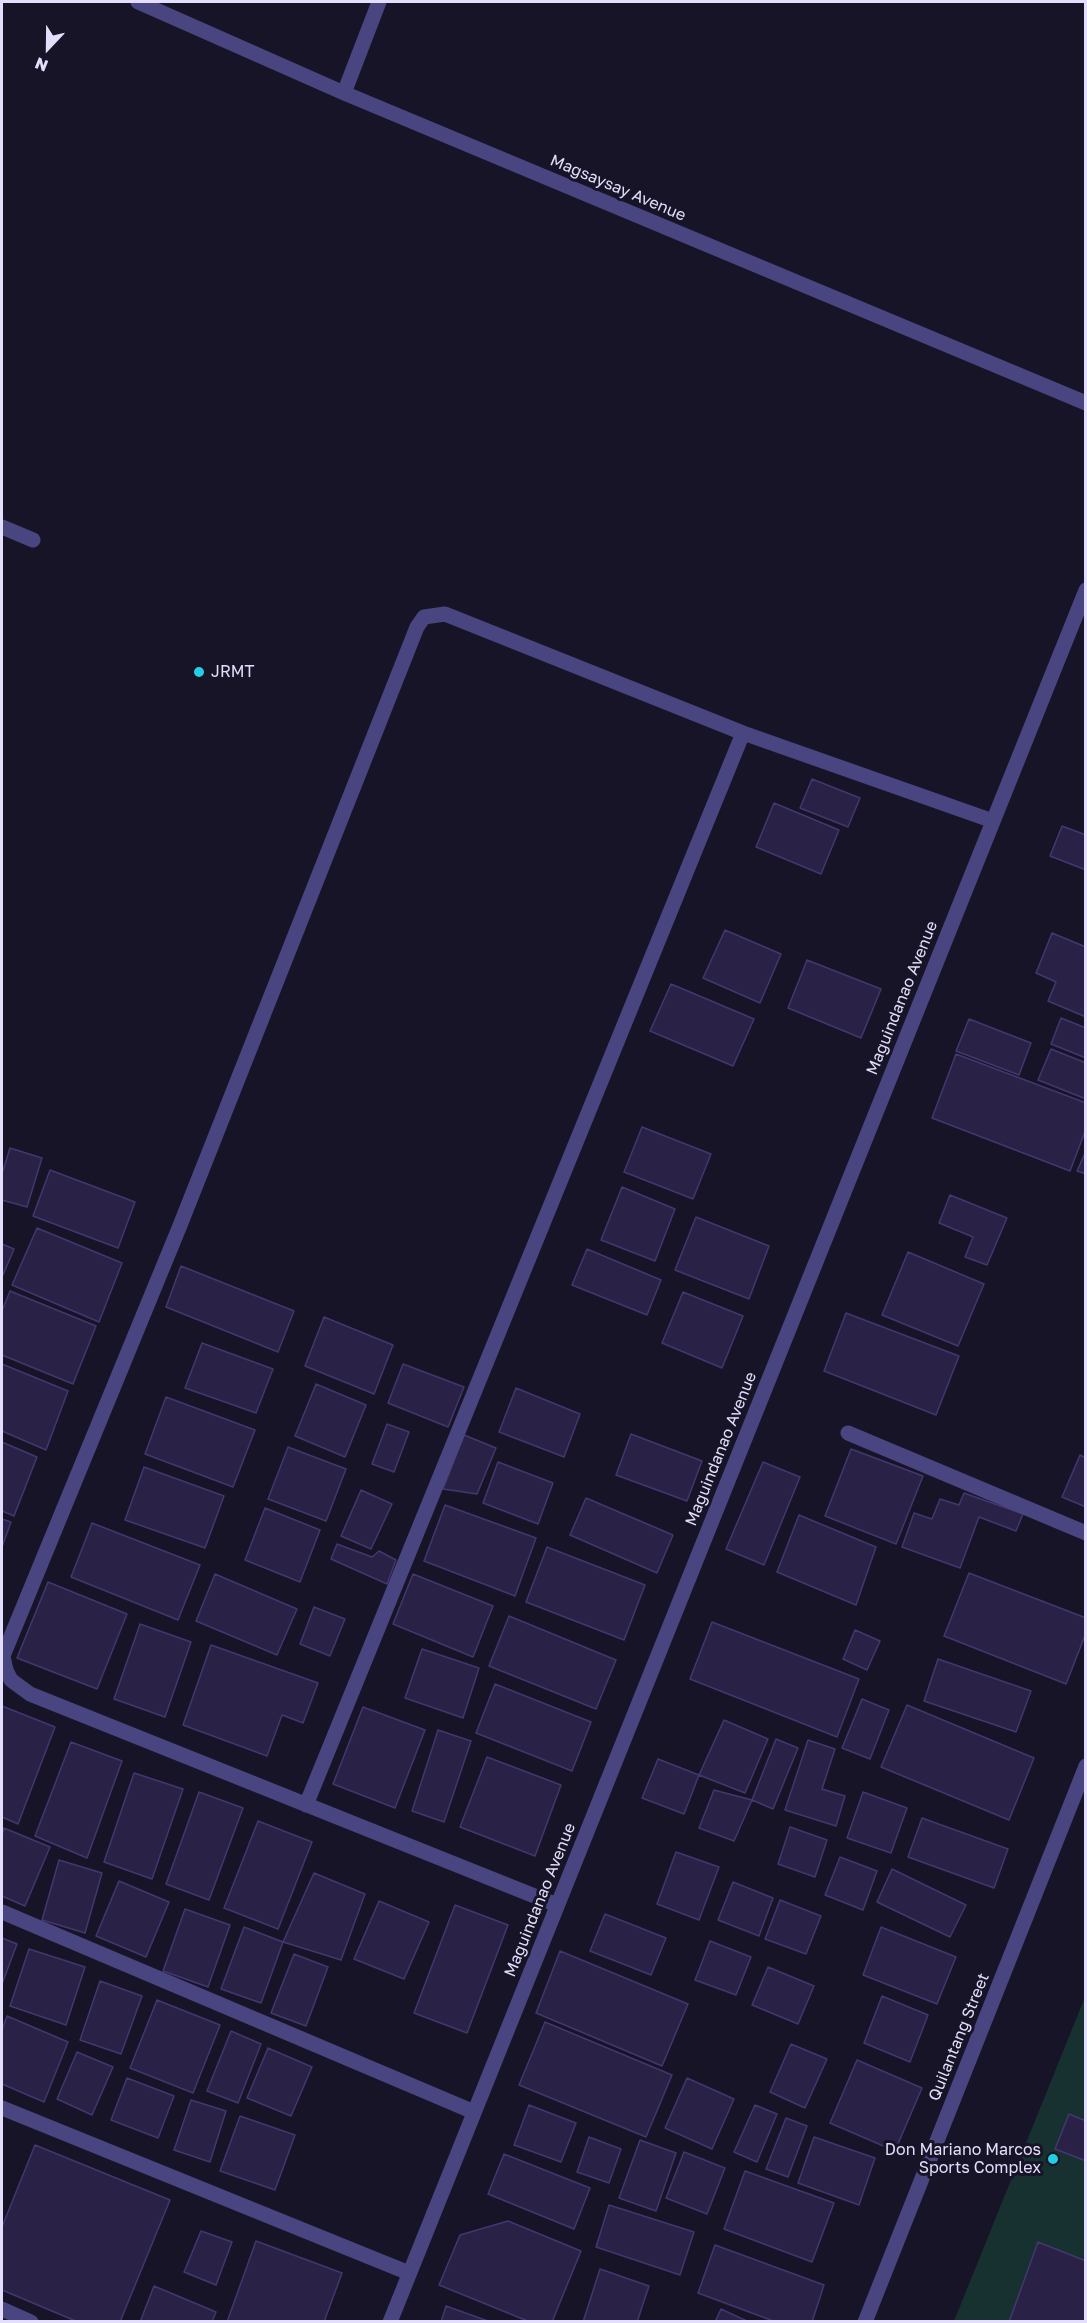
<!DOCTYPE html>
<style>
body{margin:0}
#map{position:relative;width:1087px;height:2323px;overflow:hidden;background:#171427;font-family:"Golos Text",sans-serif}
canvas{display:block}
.frame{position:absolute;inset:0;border:3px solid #e2defb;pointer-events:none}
.north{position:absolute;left:18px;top:18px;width:60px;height:60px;-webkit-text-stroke:4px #171427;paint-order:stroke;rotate:202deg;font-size:16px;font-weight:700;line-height:24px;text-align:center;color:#e2defb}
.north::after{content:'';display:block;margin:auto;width:21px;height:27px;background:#e2defb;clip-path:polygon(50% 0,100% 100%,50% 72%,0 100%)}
</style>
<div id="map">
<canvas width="1087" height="2323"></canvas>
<div class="frame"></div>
<div class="north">N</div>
</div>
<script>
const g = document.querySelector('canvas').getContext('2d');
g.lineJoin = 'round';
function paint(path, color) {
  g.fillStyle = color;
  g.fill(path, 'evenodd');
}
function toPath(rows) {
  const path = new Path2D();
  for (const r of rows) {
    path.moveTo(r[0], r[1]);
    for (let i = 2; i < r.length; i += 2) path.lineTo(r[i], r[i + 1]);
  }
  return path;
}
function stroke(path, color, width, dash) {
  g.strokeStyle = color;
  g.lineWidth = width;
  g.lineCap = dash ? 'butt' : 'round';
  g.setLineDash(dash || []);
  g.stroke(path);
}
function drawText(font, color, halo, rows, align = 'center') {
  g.font = font + ' "Golos Text",sans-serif';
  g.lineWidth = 6;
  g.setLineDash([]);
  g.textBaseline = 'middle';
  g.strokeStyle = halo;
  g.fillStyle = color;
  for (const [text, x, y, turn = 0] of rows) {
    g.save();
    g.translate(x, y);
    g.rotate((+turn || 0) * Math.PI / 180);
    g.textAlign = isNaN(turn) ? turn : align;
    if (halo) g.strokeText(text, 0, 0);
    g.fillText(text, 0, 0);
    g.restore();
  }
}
paint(toPath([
 [1085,1997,1085,2321,954,2321]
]), '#173030');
const building = toPath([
 [812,779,860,798,848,827,800,808,812,779],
 [774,803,839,830,821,874,756,847,774,803],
 [1062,826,1086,835,1086,870,1050,856,1062,826],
 [725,930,781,954,760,1003,703,978,725,930],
 [1052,933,1086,947,1086,1017,1048,1001,1056,982,1036,973,1052,933],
 [807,960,881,989,861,1038,788,1008,807,960],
 [671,984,754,1019,733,1066,650,1031,671,984],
 [1061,1018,1086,1028,1086,1058,1051,1044,1061,1018],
 [969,1019,1031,1043,1019,1075,956,1051,969,1019],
 [1051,1049,1086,1063,1086,1099,1038,1080,1051,1049],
 [956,1054,1086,1103,1086,1129,1070,1171,932,1118,956,1054],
 [642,1127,711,1154,693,1199,624,1172,642,1127],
 [10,1148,42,1158,27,1207,2,1200,2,1174,10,1148],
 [1086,1151,1086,1174,1077,1171,1086,1151],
 [50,1170,135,1202,118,1248,33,1216,50,1170],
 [622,1187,675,1209,655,1261,601,1240,622,1187],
 [950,1195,1007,1218,987,1265,965,1257,973,1237,939,1223,950,1195],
 [696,1217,769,1246,749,1299,675,1270,696,1217],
 [37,1228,122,1263,99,1322,12,1285,37,1228],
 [2,1244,14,1249,3,1275,2,1274,2,1244],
 [587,1249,661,1280,647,1315,572,1285,587,1249],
 [908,1252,984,1284,958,1346,882,1315,908,1252],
 [181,1266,294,1311,278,1352,166,1307,181,1266],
 [10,1291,96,1326,73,1384,2,1355,2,1311,10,1291],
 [683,1292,743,1316,722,1368,662,1343,683,1292],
 [846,1313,959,1356,936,1415,824,1371,846,1313],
 [324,1317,393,1345,374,1394,305,1366,324,1317],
 [202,1343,273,1369,256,1413,185,1388,202,1343],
 [2,1364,68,1391,46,1450,2,1431,2,1364],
 [403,1364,464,1387,448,1427,388,1403,403,1364],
 [316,1384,366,1405,345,1457,295,1436,316,1384],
 [516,1388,580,1414,564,1457,499,1432,516,1388],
 [166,1397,255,1430,233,1487,145,1454,166,1397],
 [387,1424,409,1432,394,1472,372,1464,387,1424],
 [631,1434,702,1461,687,1501,616,1475,631,1434],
 [464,1435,496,1448,477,1494,443,1489,464,1435],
 [2,1442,37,1457,14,1516,2,1511,2,1442],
 [288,1447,346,1469,326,1521,268,1499,288,1447],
 [851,1449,923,1476,896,1544,825,1516,851,1449],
 [1080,1455,1086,1458,1086,1507,1062,1497,1080,1455],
 [498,1462,553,1483,538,1524,483,1503,498,1462],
 [763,1462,800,1477,764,1565,726,1549,763,1462],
 [144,1467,224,1496,205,1548,125,1520,144,1467],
 [361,1490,392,1504,371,1549,341,1536,361,1490],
 [964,1493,1023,1514,1016,1531,979,1517,960,1568,902,1547,914,1513,932,1519,940,1499,959,1505,964,1493],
 [586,1498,673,1535,657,1573,570,1535,586,1498],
 [445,1505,536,1538,515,1596,424,1561,445,1505],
 [265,1508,320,1530,300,1582,245,1560,265,1508],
 [799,1515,876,1547,856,1605,777,1572,799,1515],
 [2,1519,11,1522,2,1547,2,1519],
 [92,1523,200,1565,178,1620,71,1577,92,1523],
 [337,1544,372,1557,379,1551,396,1560,387,1584,331,1559,337,1544],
 [547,1547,645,1585,624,1640,526,1602,547,1547],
 [969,1573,1086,1618,1086,1633,1066,1684,944,1636,969,1573],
 [215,1574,297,1609,277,1655,196,1621,215,1574],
 [413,1574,493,1606,473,1657,393,1624,413,1574],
 [48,1582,127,1614,97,1689,17,1658,48,1582],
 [314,1607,345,1619,330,1656,300,1644,314,1607],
 [509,1616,616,1660,596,1709,489,1666,509,1616],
 [712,1622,859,1679,837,1737,690,1679,712,1622],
 [140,1624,191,1642,165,1717,114,1699,140,1624],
 [855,1630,880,1641,867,1670,843,1659,855,1630],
 [211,1645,318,1683,303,1723,282,1715,267,1756,183,1725,211,1645],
 [422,1649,479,1668,463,1718,405,1698,422,1649],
 [938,1659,1031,1691,1016,1732,924,1701,938,1659],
 [495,1684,591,1722,572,1771,476,1733,495,1684],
 [862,1699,889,1710,870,1759,842,1748,862,1699],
 [907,1705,1034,1758,1009,1820,881,1767,907,1705],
 [2,1706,55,1727,18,1824,2,1817,2,1706],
 [363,1707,425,1730,395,1808,333,1784,363,1707],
 [724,1720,768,1739,745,1793,699,1775,724,1720],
 [438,1730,471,1741,444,1822,412,1811,438,1730],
 [776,1739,798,1748,773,1809,752,1800,776,1739],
 [808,1740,835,1749,822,1789,845,1796,836,1826,785,1810,808,1740],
 [71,1742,122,1761,87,1858,35,1836,71,1742],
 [487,1757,561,1785,535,1856,460,1827,487,1757],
 [658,1759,699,1775,684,1814,642,1798,658,1759],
 [134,1773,183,1789,152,1879,104,1862,134,1773],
 [714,1790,752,1800,734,1841,699,1828,714,1790],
 [199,1792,243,1808,209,1900,166,1884,199,1792],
 [863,1792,907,1808,891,1853,847,1838,863,1792],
 [922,1818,1008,1849,994,1888,908,1857,922,1818],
 [258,1821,312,1842,278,1929,224,1908,258,1821],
 [790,1827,827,1840,815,1877,778,1864,790,1827],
 [4,1828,50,1847,25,1906,2,1896,2,1835,4,1828],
 [676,1852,719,1867,699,1920,657,1904,676,1852],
 [840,1857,877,1871,863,1910,825,1895,840,1857],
 [59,1860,102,1873,85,1933,42,1920,59,1860],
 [892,1869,966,1905,950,1937,877,1902,892,1869],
 [314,1873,365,1894,341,1960,283,1942,314,1873],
 [119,1881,169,1902,146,1957,96,1936,119,1881],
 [733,1882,773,1898,759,1936,718,1920,733,1882],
 [780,1900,821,1916,806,1954,765,1939,780,1900],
 [379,1901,429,1922,404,1979,354,1959,379,1901],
 [455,1905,508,1925,467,2033,414,2013,455,1905],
 [185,1909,230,1925,208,1987,163,1971,185,1909],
 [605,1914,666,1938,651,1975,590,1951,605,1914],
 [244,1927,283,1942,261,2003,221,1989,244,1927],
 [881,1927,956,1957,937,2004,863,1975,881,1927],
 [2,1938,17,1944,2,1984,2,1938],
 [710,1941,751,1957,736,1995,695,1980,710,1941],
 [29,1949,85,1967,66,2025,10,2006,29,1949],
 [560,1951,688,2004,662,2066,536,2013,560,1951],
 [294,1954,328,1967,306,2026,271,2013,294,1954],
 [768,1967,814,1986,798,2024,752,2005,768,1967],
 [100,1981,142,1996,121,2054,80,2040,100,1981],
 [882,1996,928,2015,910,2062,864,2043,882,1996],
 [157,2000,220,2025,193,2093,130,2068,157,2000],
 [7,2016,68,2042,44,2102,2,2084,2,2030,7,2016],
 [545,2022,672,2075,646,2137,519,2085,545,2022],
 [231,2031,261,2044,238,2103,207,2091,231,2031],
 [791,2044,827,2059,805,2108,770,2092,791,2044],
 [268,2048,312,2067,291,2116,247,2098,268,2048],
 [77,2052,113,2067,92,2115,57,2099,77,2052],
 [857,2060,922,2088,895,2151,830,2123,857,2060],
 [127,2078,174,2096,158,2138,111,2120,127,2078],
 [687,2078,734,2099,712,2149,665,2128,687,2078],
 [191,2100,226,2111,210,2162,174,2150,191,2100],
 [529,2105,576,2123,561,2162,514,2145,529,2105],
 [755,2105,777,2114,757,2162,734,2152,755,2105],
 [1069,2114,1086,2121,1086,2161,1055,2149,1069,2114],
 [240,2116,295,2135,275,2190,220,2171,240,2116],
 [786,2118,807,2126,788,2177,766,2169,786,2118],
 [589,2137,621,2149,609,2183,577,2172,589,2137],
 [814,2137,875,2158,859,2205,798,2183,814,2137],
 [640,2140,676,2153,656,2211,619,2198,640,2140],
 [35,2145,170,2200,120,2322,78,2322,2,2290,2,2227,35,2145],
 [684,2152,725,2168,707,2214,666,2198,684,2152],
 [504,2154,590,2188,574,2229,488,2194,504,2154],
 [745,2171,834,2203,812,2262,724,2229,745,2171],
 [609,2205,694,2232,680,2275,596,2247,609,2205],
 [508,2221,581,2251,552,2322,530,2322,439,2285,460,2235,508,2221],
 [201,2231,232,2242,216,2285,184,2272,201,2231],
 [256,2241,342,2273,324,2322,227,2322,256,2241],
 [1038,2242,1086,2261,1086,2322,1009,2322,1038,2242],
 [715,2245,824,2285,812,2322,776,2322,698,2293,715,2245],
 [600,2269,649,2286,637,2322,583,2322,600,2269],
 [154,2286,216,2312,212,2322,140,2322,154,2286],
 [446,2306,488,2321,488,2322,441,2322,446,2306],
 [721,2309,749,2322,715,2322,721,2309]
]);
paint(building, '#2a2246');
stroke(building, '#43376f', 1.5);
stroke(toPath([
 [138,2,344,93,1086,403],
 [344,93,379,2],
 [2,527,33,540],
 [848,1433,1086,1533],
 [306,1805,743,733],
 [557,1905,30,1694,11,1680,6,1670,3,1656,179,1228,417,627,424,617,445,614,743,733,993,821],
 [2,1912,474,2112],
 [2,2108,409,2273],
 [2,2309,31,2322],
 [390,2322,1086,590],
 [865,2322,1086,1766]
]), '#484580', 15);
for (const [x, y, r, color] of [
 [199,672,6,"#23cde2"],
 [1053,2159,6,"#23cde2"]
]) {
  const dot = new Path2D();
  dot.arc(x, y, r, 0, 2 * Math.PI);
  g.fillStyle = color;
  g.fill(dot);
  stroke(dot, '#171427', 2);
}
drawText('16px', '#e2defb', '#171427', [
 ["Magsaysay Avenue",618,188,23],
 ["Maguindanao Avenue",902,998,-68],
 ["Maguindanao Avenue",721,1449,-68],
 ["Maguindanao Avenue",540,1900,-68],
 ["Quilantang Street",959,2037,-68]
]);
drawText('16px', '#e2defb', '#171427', [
 ["JRMT",211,672],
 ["Don Mariano Marcos",1041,2150,"right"],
 ["Sports Complex",1041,2168,"right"]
], 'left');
</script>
